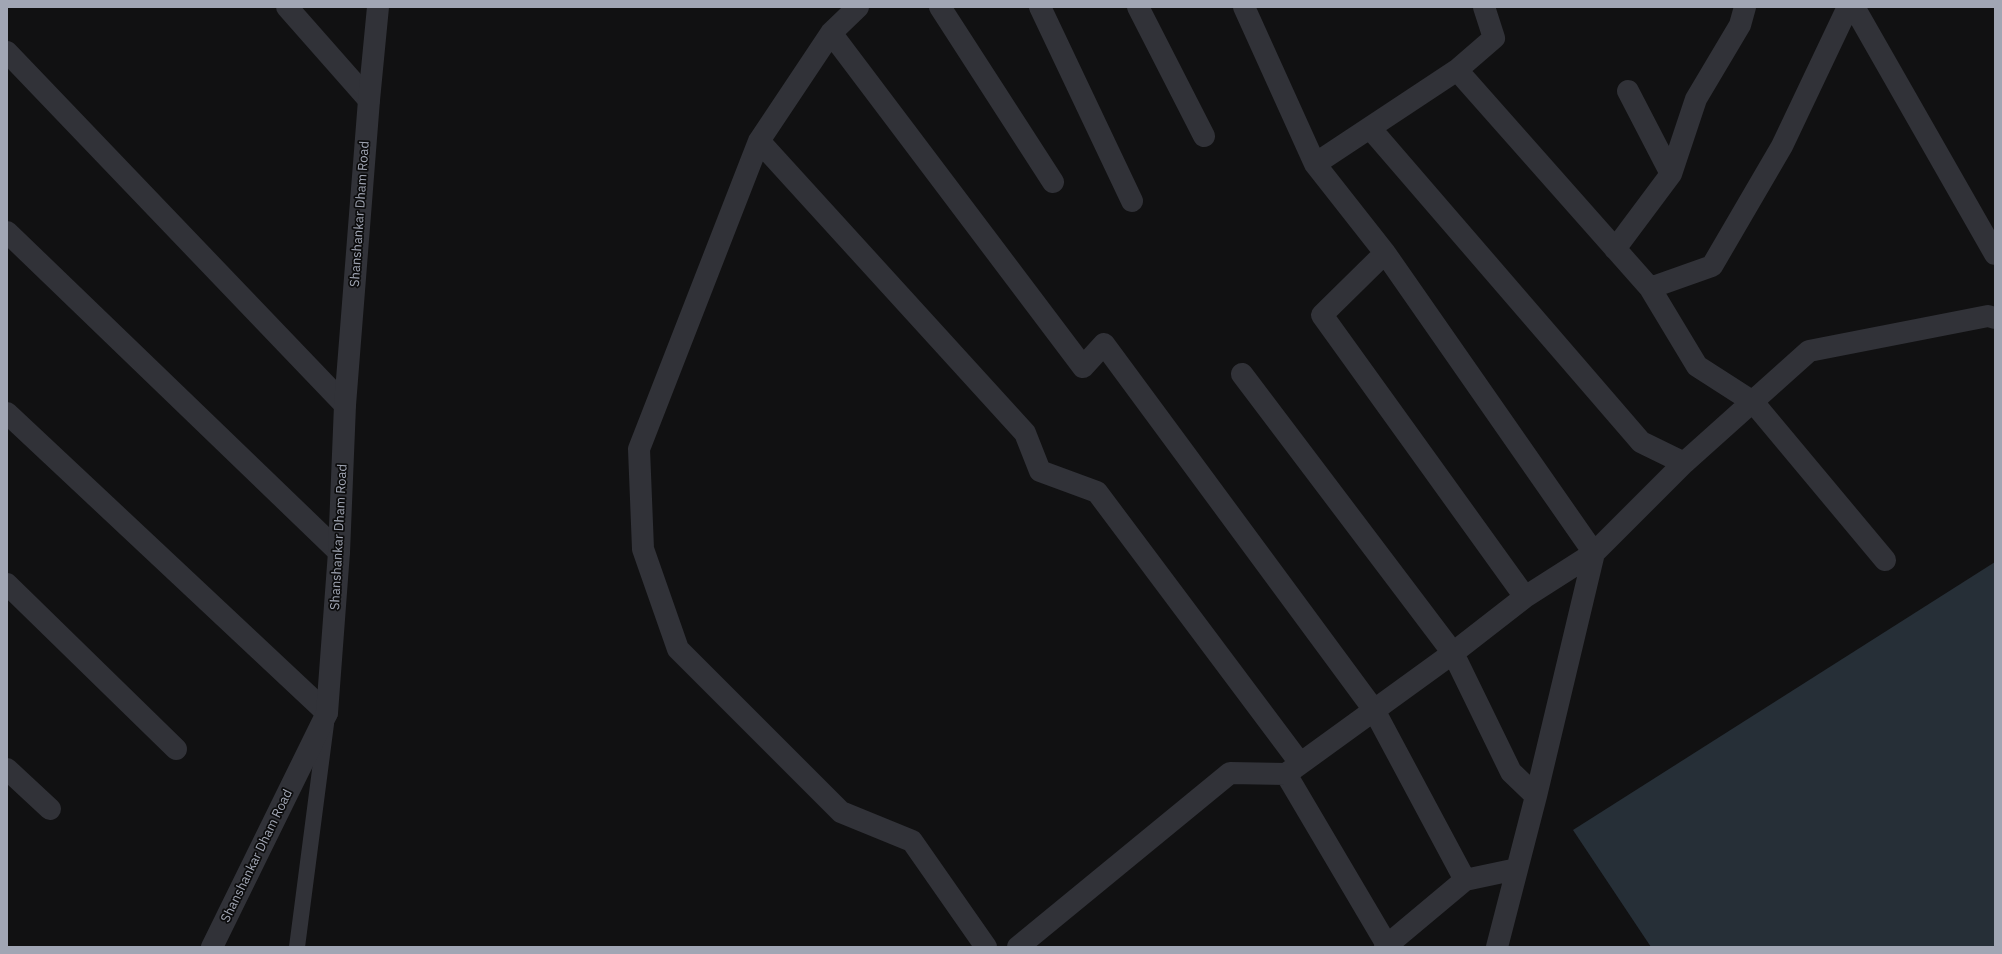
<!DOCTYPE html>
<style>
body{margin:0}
#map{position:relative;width:2002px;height:954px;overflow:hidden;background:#111112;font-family:"IBM Plex Sans",sans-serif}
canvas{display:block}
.frame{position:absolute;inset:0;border:8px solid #a1a6b4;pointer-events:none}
</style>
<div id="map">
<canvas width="2002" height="954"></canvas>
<div class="frame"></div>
</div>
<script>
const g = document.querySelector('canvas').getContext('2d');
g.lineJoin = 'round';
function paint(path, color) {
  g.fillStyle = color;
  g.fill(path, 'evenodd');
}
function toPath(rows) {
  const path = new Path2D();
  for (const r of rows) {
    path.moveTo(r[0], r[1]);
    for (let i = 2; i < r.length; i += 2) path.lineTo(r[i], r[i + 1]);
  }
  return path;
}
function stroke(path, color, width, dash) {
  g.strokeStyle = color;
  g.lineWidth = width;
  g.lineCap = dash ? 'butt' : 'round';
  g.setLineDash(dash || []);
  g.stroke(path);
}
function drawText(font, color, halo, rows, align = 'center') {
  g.font = font + ' "IBM Plex Sans",sans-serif';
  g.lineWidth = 3.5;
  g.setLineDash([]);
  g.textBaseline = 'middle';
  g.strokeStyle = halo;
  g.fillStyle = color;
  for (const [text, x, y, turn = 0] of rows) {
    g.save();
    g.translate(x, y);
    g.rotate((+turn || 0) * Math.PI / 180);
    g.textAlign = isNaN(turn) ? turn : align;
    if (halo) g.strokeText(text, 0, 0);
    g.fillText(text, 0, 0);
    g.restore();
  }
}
paint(toPath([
 [1995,562,1995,947,1651,947,1573,830]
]), '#262f37');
stroke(toPath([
 [297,947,326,724]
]), '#313238', 16);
stroke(toPath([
 [287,7,369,100],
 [858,7,831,33,759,141,639,449,643,549,678,649,841,812,912,841,986,947],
 [940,7,1053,182],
 [1040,7,1132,201],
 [1138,7,1204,136],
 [1244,7,1315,164,1385,253,1594,553,1536,796,1497,947],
 [1484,7,1494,38,1457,70,1650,288,1697,366,1753,402,1885,560],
 [1854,7,1995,254],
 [831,33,1083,367,1104,344,1374,710,1465,880],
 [7,52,345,405],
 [1628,91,1671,174],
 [1370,128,1641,442,1684,463],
 [759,141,1025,433,1040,471,1097,492,1300,763],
 [1315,164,1457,70],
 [7,232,339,552],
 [1615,249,1671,174,1696,99,1740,25,1745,7],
 [1385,253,1322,315,1525,597],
 [1650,288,1712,266,1782,146,1848,7],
 [1242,374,1453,653,1511,772,1536,796],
 [7,413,327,713],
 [7,584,176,749],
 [7,769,50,809],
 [1286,774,1387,945],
 [1018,947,1230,773,1286,774,1453,653,1525,597,1594,553,1684,463,1809,351,1988,316,1995,318],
 [1385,947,1465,880,1517,869]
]), '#313238', 22);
stroke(toPath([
 [212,947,327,713,339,552,345,405,369,100,378,7]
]), '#313238', 22);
drawText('13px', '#a1a6b4', '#0c0c0d', [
 ["Shanshankar Dham Road",360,214,-86],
 ["Shanshankar Dham Road",339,537,-87],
 ["Shanshankar Dham Road",257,856,-64]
]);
</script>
